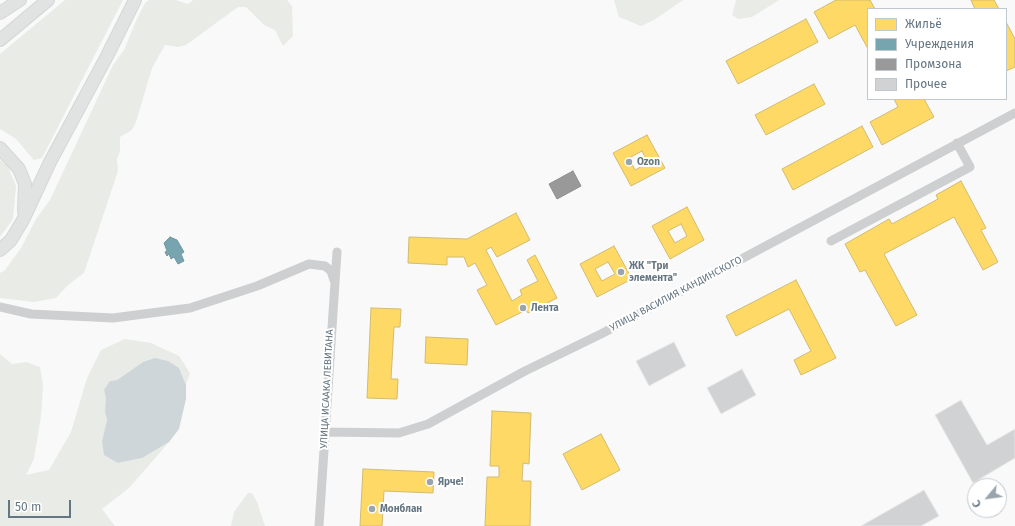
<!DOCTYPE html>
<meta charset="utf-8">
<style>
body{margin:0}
#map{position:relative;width:1015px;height:526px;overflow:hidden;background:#f9f9f9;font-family:"Fira Sans",sans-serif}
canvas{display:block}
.legend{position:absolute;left:867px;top:8px;width:140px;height:92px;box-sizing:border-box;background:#fff;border:1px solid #c1c8cd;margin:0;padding:5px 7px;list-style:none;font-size:12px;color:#657683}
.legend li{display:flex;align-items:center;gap:8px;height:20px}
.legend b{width:20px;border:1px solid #c1c8cd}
.north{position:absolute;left:967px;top:478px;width:40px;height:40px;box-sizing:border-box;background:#fff;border:1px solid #c1c8cd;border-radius:50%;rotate:241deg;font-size:11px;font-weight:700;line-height:16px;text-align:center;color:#657683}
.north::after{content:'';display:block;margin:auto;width:14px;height:18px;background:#99a4ac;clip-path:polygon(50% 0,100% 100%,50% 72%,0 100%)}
.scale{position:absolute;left:8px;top:500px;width:63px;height:18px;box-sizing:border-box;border:2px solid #657683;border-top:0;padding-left:5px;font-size:12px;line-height:14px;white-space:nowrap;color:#657683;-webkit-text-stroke:3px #fff;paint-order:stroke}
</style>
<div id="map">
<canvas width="1015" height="526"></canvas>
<ul class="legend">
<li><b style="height:11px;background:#ffd966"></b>Жильё</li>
<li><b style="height:11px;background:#76a5af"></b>Учреждения</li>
<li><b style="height:11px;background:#999"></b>Промзона</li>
<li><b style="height:11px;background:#d0d2d3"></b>Прочее</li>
</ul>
<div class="north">С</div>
<div class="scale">50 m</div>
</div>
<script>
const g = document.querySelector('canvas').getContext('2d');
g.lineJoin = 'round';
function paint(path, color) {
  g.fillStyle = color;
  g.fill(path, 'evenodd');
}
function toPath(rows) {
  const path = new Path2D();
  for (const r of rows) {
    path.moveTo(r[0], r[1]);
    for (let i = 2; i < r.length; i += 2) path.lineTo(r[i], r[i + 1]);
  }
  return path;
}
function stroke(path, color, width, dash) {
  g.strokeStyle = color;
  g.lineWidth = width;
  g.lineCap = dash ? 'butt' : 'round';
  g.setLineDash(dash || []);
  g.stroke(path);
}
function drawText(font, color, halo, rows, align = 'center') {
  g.font = font + ' "Fira Sans",sans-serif';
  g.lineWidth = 4;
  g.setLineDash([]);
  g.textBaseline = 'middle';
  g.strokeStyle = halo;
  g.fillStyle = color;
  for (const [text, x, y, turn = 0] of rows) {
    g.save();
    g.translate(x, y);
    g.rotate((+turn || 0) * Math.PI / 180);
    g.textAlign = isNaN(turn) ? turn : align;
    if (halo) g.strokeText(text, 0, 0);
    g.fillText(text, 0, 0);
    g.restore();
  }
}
paint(toPath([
 [65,0,123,0,42,158,34,160,16,139,0,129,0,54],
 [149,0,176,0,188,4,193,0,287,0,292,6,293,36,283,46,275,30,264,25,246,7,238,7,186,45,178,47,165,45,152,68,136,122,132,130,120,137,120,151,117,159,118,171,84,273,68,285,56,298,34,302,0,298,0,273,5,270,21,248,36,219,50,200,113,65,124,50,136,21,145,3],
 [614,0,683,0,654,20,641,26,619,17],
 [736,0,779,0,752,17,738,19,732,15],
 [0,160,8,167,16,186,13,219,0,237],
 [125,339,151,343,179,356,190,373,186,385,179,368,143,362,117,380,110,381,105,412,107,420,102,441,118,463,142,458,169,442,129,488,102,509,115,526,0,526,0,354,12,364,26,362,40,367,43,385,41,416,34,459,26,475,49,470,71,432,87,378,101,350],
 [248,493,252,493,257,502,265,526,231,526,234,512]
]), '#e8ebe6');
paint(toPath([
 [155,358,168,361,179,368,186,385,186,399,179,429,169,442,154,451,142,458,118,463,104,455,102,441,107,420,105,412,106,398,104,390,110,381,117,380,143,362]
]), '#ced6d9');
const homes = toPath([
 [836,0,870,0,875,9,868,9,868,49,855,25,829,39,814,12,836,0],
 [971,0,994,0,999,9,975,9,971,0],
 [806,19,818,42,738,84,726,61,806,19],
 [1006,22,1015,39,1015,67,1006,71,1006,22],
 [814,84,825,104,766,135,755,115,814,84],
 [894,99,924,99,934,117,882,145,870,122,898,107,894,99],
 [862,126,873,147,793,190,782,169,862,126],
 [647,135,665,168,631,186,613,153,647,135],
 [642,151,648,163,635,170,629,158,642,151],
 [961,181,986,228,981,230,998,262,983,270,954,217,884,254,917,315,896,326,865,270,860,272,845,244,889,219,892,224,938,199,936,195,961,181],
 [687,207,704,240,670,259,652,226,687,207],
 [681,224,687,236,675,243,668,231,681,224],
 [516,213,530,240,497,257,491,247,486,250,512,301,522,295,520,290,538,281,527,260,535,255,557,298,528,313,526,310,496,325,477,290,487,285,475,263,468,267,464,257,447,257,447,265,408,263,409,237,467,239,516,213],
 [614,246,632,279,597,297,580,264,614,246],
 [608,262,615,274,602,281,595,269,608,262],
 [796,280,836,358,801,375,794,360,811,351,789,309,736,336,726,316,796,280],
 [371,308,401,309,400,327,394,327,391,379,398,379,397,399,367,398,371,308],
 [426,337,468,339,467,365,425,363,426,337],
 [492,411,531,413,529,464,523,463,522,481,531,481,530,526,485,526,487,477,499,477,499,466,490,466,492,411],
 [601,434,620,470,582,490,563,454,601,434],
 [363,469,434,472,433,493,384,491,382,526,360,526,363,469]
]);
paint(homes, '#ffd966');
stroke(homes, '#d1bb6f', 1);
const public = toPath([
 [170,237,177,240,184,252,181,254,184,261,178,264,174,257,171,259,169,254,167,256,165,252,167,251,164,243,170,237]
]);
paint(public, '#76a5af');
stroke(public, '#7197a2', 1);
const industry = toPath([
 [573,171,581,186,557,199,549,184,573,171]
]);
paint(industry, '#999');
stroke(industry, '#898e92', 1);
const building = toPath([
 [674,342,686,366,649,386,636,361,674,342],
 [742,369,756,395,721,414,707,388,742,369],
 [961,400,987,445,1015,429,1015,458,973,483,935,415,961,400],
 [924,490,939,516,921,526,861,526,924,490]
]);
paint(building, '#d0d2d3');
stroke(building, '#e8e8e8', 1);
const major = toPath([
 [0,13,20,0],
 [0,40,48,0],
 [0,148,19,169,25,184,24,211],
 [0,250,11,240,23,220,50,162,107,56,135,0]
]);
stroke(major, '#d5d6d7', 14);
stroke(toPath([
 [831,241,970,167,957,143],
 [0,307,31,314,113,318,190,308,257,286,309,264,325,266,331,271,334,280],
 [325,432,399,433,428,424,525,371,601,334,1015,113],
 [319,526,337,252]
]), '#cecfd0', 9);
stroke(major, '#e1e2e2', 12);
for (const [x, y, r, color] of [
 [629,162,4,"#99a4ac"],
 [621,272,4,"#99a4ac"],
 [523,308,4,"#99a4ac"],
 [430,482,4,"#99a4ac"],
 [372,509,4,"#99a4ac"]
]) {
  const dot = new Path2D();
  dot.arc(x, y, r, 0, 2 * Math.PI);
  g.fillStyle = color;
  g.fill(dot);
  stroke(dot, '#fff', 1.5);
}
drawText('bold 10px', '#657683', '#fff', [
 ["Ozon",637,162],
 ["ЖК \"Три",629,266],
 ["элемента\"",629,278],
 ["Лента",531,308],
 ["Ярче!",438,482],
 ["Монблан",380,509]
], 'left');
drawText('10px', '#657683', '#fff', [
 ["УЛИЦА ВАСИЛИЯ КАНДИНСКОГО",676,294,-28],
 ["УЛИЦА ИСААКА ЛЕВИТАНА",327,389,-87]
]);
</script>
